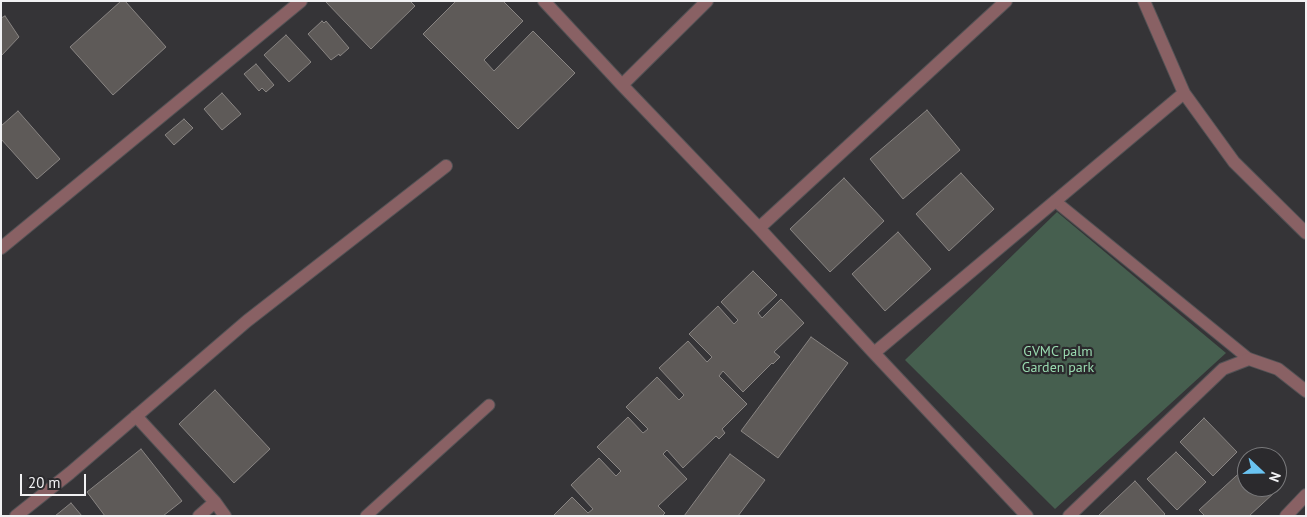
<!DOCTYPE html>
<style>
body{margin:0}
#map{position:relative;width:1307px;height:517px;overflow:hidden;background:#353437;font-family:"PT Sans",sans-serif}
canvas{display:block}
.frame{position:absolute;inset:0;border:2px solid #f1f1f3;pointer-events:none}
.north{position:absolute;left:1237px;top:447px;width:50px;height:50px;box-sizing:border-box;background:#2b2a2d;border:1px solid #7a7a7c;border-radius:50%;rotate:111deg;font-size:14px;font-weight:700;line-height:20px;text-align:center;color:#f1f1f3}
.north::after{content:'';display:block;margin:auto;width:18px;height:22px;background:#6ac3f1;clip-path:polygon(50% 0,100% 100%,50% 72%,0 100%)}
.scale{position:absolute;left:20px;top:474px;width:66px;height:22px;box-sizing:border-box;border:2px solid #f1f1f3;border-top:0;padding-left:6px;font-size:15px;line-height:18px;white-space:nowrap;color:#f1f1f3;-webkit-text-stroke:4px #2b2a2d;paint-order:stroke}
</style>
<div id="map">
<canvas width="1307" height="517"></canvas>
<div class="frame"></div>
<div class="north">N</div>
<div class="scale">20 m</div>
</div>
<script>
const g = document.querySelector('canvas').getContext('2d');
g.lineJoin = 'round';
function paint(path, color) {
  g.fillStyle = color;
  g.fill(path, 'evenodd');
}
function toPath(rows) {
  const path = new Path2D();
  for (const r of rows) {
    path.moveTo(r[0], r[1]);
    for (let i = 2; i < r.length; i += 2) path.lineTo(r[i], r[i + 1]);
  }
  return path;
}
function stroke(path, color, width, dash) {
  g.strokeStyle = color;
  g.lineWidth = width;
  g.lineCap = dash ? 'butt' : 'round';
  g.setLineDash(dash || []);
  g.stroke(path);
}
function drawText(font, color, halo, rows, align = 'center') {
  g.font = font + ' "PT Sans",sans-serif';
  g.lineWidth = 4.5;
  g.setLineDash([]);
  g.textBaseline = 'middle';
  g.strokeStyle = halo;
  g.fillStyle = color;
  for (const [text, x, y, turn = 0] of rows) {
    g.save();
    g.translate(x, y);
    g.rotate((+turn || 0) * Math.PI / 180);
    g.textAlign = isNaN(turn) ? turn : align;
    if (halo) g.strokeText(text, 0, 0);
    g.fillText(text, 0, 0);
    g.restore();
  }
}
paint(toPath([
 [1057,212,1226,353,1055,509,905,360]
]), '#465f4f');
const building = toPath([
 [121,1,125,1,166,47,113,95,70,47,121,1],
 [325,1,410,1,415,6,371,49,325,1],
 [456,1,503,1,523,21,484,60,494,71,533,31,575,73,518,129,423,34,456,1],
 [5,16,19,37,1,56,1,18,5,16],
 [322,21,324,23,326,21,349,48,340,56,339,54,331,60,308,34,322,21],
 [286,35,311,62,289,82,264,55,286,35],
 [256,64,274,85,266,92,262,88,259,91,244,74,256,64],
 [222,93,241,114,222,130,204,109,222,93],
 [927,110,960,150,903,199,870,159,927,110],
 [18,111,60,159,37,179,1,139,1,126,18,111],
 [184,119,193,128,174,145,165,135,184,119],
 [961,173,994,209,949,251,916,214,961,173],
 [844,178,884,221,830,272,790,229,844,178],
 [898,232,931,269,885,311,852,274,898,232],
 [753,271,777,295,758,313,762,318,781,299,804,323,774,352,780,357,773,364,772,363,743,392,723,371,719,376,747,404,722,429,725,433,719,439,716,436,683,468,667,450,663,454,687,479,658,506,665,513,662,516,553,516,572,497,588,513,593,509,571,485,599,458,616,476,621,471,597,447,628,417,643,433,648,429,626,407,657,377,679,400,684,395,659,368,688,341,707,362,712,357,689,334,718,306,734,324,738,320,721,302,753,271],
 [811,337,848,363,778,458,741,431,811,337],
 [215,390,270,449,234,483,179,424,215,390],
 [1204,418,1237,452,1213,476,1180,442,1204,418],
 [141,449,182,501,163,516,105,516,87,492,141,449],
 [1176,452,1206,482,1177,510,1147,479,1176,452],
 [730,454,765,480,738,516,684,516,730,454],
 [1247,466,1247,487,1270,487,1275,492,1249,516,1205,516,1199,510,1247,466],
 [1135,481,1165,514,1163,516,1098,516,1135,481],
 [71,503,82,516,55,516,71,503]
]);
paint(building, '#5e5a58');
stroke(building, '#898583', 1);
const service = toPath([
 [1055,201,1249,359],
 [366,516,489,405]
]);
const minor = toPath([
 [544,1,622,85,759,228,874,353,1027,516],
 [1144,1,1184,93,1234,162,1306,233],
 [622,85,707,1],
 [759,228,1006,1],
 [1,248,301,1],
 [874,353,1184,93],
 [136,416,215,502,225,516],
 [16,516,70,473,247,321,446,166],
 [199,516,215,502],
 [1069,516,1223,369,1249,359,1278,369,1306,391],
 [1286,516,1306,495]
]);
stroke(service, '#535255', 13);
stroke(minor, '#535255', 14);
stroke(service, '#896164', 11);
stroke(minor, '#896164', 12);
drawText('14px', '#99dab0', '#2b2a2d', [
 ["GVMC palm",1058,352],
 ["Garden park",1058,368]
]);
</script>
